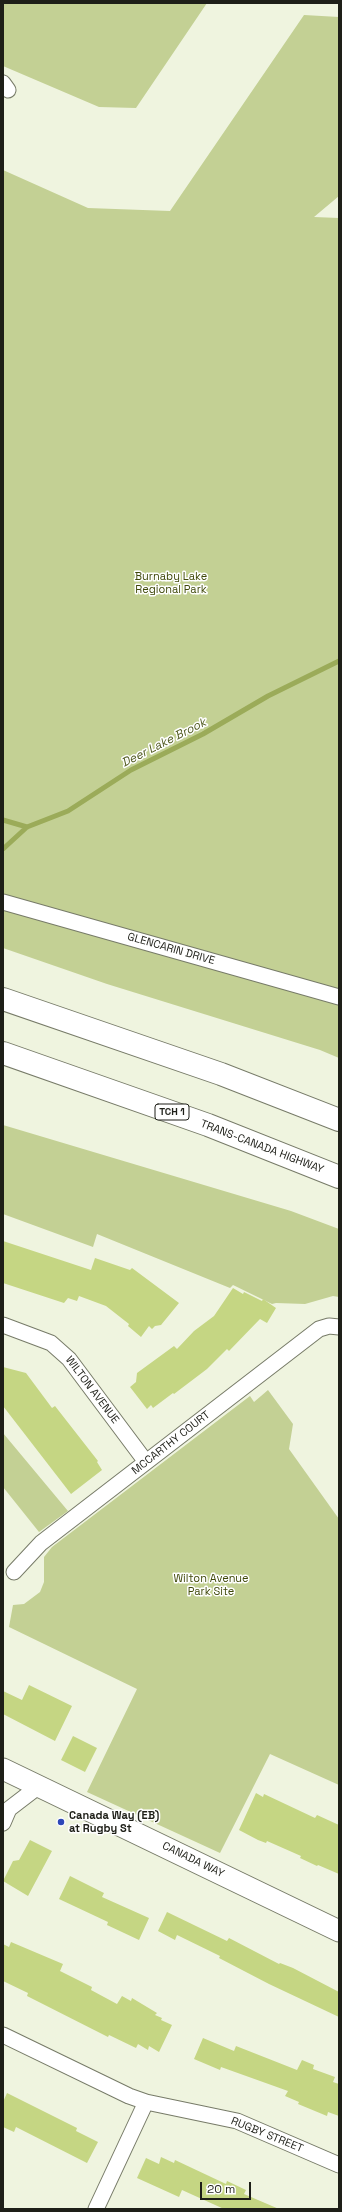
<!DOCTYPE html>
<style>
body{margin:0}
#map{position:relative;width:342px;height:2212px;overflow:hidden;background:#eff4df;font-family:"Space Grotesk",sans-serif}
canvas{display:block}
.frame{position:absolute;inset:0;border:4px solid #1e1f18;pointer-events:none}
.scale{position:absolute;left:200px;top:2182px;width:51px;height:18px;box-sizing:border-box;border:2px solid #1e1f18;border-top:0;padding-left:5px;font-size:12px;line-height:14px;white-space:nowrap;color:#1e1f18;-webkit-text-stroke:3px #fff;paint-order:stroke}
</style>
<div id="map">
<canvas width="342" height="2212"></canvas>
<div class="frame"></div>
<div class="scale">20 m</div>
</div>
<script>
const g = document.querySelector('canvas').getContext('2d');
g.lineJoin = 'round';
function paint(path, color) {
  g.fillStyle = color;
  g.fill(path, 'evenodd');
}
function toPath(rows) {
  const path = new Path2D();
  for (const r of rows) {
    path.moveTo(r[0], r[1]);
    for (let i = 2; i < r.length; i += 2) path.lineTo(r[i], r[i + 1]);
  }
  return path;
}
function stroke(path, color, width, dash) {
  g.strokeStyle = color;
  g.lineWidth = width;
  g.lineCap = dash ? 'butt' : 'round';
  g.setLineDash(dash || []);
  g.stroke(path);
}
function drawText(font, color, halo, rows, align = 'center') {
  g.font = font + ' "Space Grotesk",sans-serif';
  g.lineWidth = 3;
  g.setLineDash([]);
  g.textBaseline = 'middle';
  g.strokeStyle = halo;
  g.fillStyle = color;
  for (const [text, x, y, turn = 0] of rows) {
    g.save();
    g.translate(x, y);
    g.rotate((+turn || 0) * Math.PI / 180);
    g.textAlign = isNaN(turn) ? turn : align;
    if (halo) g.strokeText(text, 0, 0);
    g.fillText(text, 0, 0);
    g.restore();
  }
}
paint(toPath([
 [3,3,207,3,136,108,99,107,3,66],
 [304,15,339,17,339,196,314,217,339,218,339,1058,320,1050,107,984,3,948,3,170,88,208,170,211],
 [3,1125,291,1211,339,1229,339,1297,333,1296,305,1304,276,1303,272,1304,233,1285,230,1288,97,1234,93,1247,3,1214],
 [268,1390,293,1424,289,1449,339,1519,339,1785,270,1754,220,1853,87,1792,137,1689,9,1627,13,1605,24,1604,40,1592,44,1582,44,1557,52,1547,250,1396,254,1402],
 [3,1433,68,1511,39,1532,3,1487]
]), '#c3d094');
stroke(toPath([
 [3,820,27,827],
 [3,849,27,827,68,811,131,770,203,734,268,696,339,661]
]), '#9bab59', 5);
paint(toPath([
 [3,1241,91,1270,95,1258,130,1270,132,1268,179,1303,161,1325,155,1326,152,1329,149,1326,141,1337,128,1326,129,1324,106,1306,79,1296,77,1301,68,1298,64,1303,3,1283],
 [233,1288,243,1294,244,1292,262,1301,263,1299,276,1308,267,1323,260,1319,229,1351,227,1349,207,1369,174,1394,173,1393,153,1408,151,1405,147,1409,130,1387,136,1382,137,1373,174,1346,177,1349,194,1331,214,1316],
 [3,1367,26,1373,52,1408,55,1406,98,1461,97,1462,102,1470,71,1494,3,1406],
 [29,1685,72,1706,55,1741,3,1714,3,1691,22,1700],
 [73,1736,97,1748,85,1772,61,1760],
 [256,1793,263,1797,264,1794,315,1818,317,1815,339,1825,339,1874,318,1865,317,1866,300,1858,301,1856,267,1841,266,1843,258,1840,239,1830],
 [30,1840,52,1851,28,1896,3,1881,13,1861,19,1860],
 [70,1876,104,1893,102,1897,149,1918,139,1940,107,1925,108,1922,59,1899],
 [167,1912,227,1941,229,1938,279,1964,280,1963,293,1968,339,1992,339,2017,269,1984,219,1958,220,1956,177,1935,175,1940,158,1931],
 [11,1942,63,1964,60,1971,92,1987,91,1990,117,2004,122,1996,131,2001,132,1998,157,2013,155,2015,162,2018,161,2020,172,2025,159,2052,149,2046,148,2050,138,2044,136,2048,109,2035,108,2037,27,1996,28,1993,3,1981,3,1944,9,1947],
 [203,2038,234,2051,236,2046,297,2070,302,2060,314,2065,313,2069,335,2077,333,2082,339,2084,339,2116,328,2112,327,2116,298,2104,299,2102,285,2096,288,2091,221,2067,220,2070,194,2059],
 [7,2093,77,2128,76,2131,98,2142,87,2163,16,2127,14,2132,3,2127,3,2102],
 [161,2157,174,2163,175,2160,226,2184,227,2181,246,2190,244,2194,279,2209,224,2209,182,2190,179,2197,137,2178,146,2158,159,2164]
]), '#c5d683');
const street = toPath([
 [3,83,8,90],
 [3,902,339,997],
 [3,1325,51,1343,69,1359,146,1462],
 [14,1572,41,1543,319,1329,329,1326,339,1327],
 [3,1823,9,1809,39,1786],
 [3,2035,129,2096,146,2102,237,2121,339,2165],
 [96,2209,146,2102]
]);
const secondary = toPath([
 [3,1769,339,1931]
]);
const highway = toPath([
 [3,999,221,1074,339,1120],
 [3,1053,208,1125,339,1177]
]);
stroke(street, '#777b68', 17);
stroke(secondary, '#777b68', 23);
stroke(highway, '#777b68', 24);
stroke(street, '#fff', 15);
stroke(secondary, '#fff', 21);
stroke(highway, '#fff', 22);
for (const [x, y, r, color] of [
 [61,1822,4,"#2d47b8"]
]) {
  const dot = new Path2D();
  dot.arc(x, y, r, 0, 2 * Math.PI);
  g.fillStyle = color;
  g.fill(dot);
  stroke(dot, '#fff', 1.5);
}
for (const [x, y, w] of [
 [172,1112,34]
]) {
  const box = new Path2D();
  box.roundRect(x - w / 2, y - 8, w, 16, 3);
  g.fillStyle = '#fff';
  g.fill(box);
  stroke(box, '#1e1f18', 1);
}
drawText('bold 10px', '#1e1f18', null, [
 ["TCH 1",172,1112]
]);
drawText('11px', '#3f4809', '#fff', [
 ["Burnaby Lake",171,577],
 ["Regional Park",171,590],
 ["Wilton Avenue",211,1579],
 ["Park Site",211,1592]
]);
drawText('11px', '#1e1f18', '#fff', [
 ["GLENCARIN DRIVE",171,949,16],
 ["TRANS-CANADA HIGHWAY",262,1147,21],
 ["WILTON AVENUE",92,1390,53],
 ["MCCARTHY COURT",171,1443,-38],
 ["CANADA WAY",193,1860,26],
 ["RUGBY STREET",267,2135,22]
]);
drawText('bold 11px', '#1e1f18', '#fff', [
 ["Canada Way (EB)",69,1816],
 ["at Rugby St",69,1829]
], 'left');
drawText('italic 12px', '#515b21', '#fff', [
 ["Deer Lake Brook",164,743,-27]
]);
</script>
